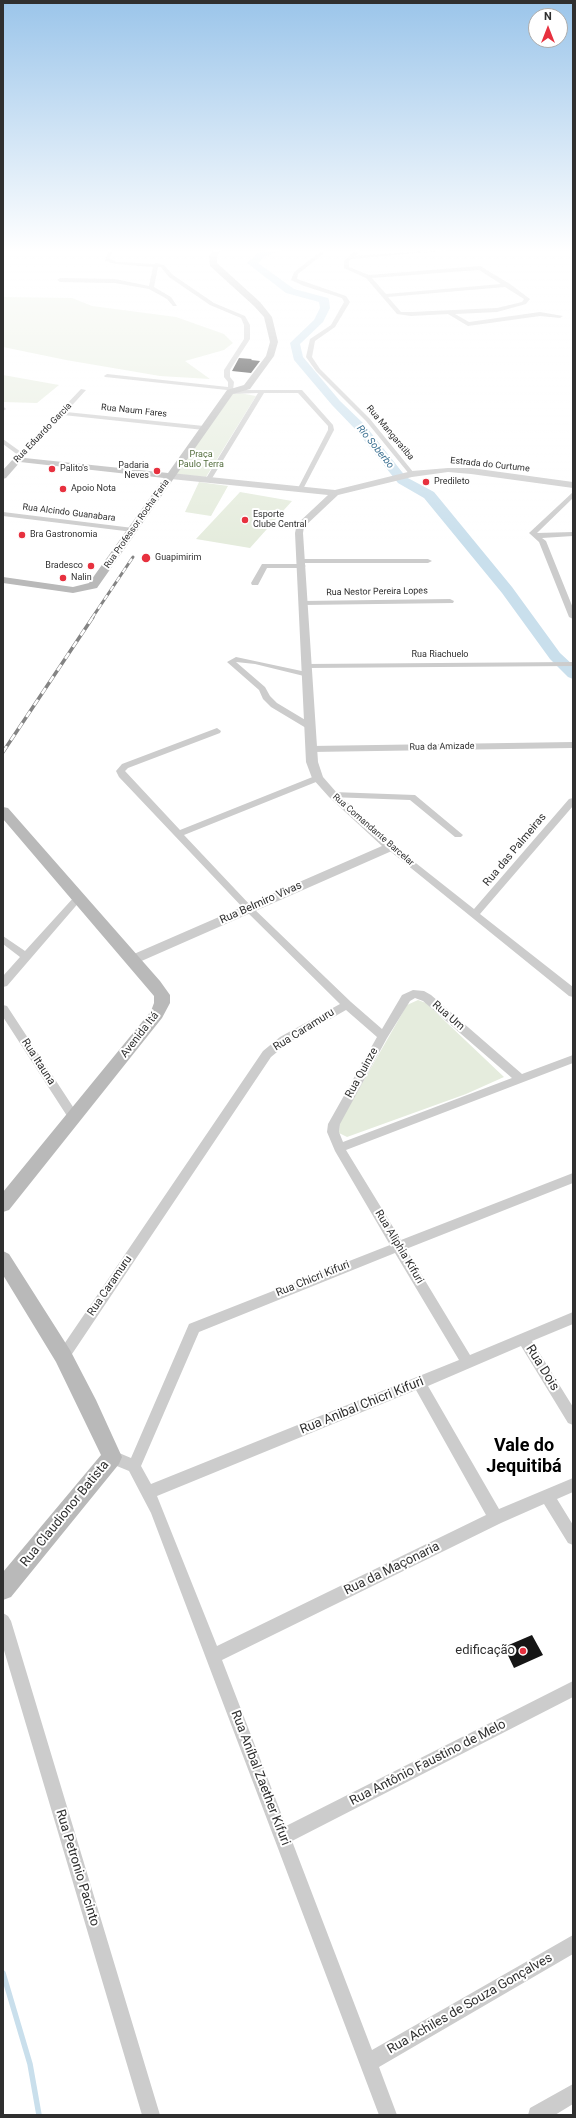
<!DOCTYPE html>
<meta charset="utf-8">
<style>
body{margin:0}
#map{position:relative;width:576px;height:2118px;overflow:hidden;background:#fff;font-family:Roboto,sans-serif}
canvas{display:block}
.frame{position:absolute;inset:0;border:4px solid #2f2f2f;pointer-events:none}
.north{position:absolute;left:528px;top:8px;width:40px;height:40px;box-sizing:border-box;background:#fff;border:1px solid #acacac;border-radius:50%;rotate:0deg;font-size:11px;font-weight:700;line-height:16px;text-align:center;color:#2f2f2f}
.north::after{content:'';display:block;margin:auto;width:14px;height:18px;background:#e7313f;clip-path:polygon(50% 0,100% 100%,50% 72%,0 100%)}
</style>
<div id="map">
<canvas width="576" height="2118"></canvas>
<div class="frame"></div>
<div class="north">N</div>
</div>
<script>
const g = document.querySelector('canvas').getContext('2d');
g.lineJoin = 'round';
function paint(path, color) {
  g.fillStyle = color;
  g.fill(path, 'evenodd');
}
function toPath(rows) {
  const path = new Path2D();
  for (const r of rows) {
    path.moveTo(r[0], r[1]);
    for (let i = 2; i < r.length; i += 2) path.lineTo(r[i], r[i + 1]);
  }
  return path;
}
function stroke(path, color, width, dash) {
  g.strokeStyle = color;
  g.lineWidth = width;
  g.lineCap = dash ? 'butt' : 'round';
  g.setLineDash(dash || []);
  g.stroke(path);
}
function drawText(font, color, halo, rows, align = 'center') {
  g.font = font + ' Roboto,sans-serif';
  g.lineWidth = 4;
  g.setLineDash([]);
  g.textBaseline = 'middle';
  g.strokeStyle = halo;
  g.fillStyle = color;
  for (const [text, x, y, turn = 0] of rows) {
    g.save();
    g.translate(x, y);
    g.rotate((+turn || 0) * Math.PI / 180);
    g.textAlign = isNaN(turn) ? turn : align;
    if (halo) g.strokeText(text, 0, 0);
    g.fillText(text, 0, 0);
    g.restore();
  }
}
paint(toPath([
 [3,297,72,298,92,306,176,317,224,334,233,343,224,350,185,361,210,379,160,376,66,360,3,347],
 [3,375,59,385,37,403,3,402],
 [240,393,256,396,206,477,176,474,232,394],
 [199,482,228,486,211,516,185,512],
 [240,492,292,501,250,548,196,539],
 [418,1000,426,1003,504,1077,466,1094,347,1137,339,1133,340,1122,407,1005]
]), '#e5ecdd');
stroke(toPath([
 [3,1973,30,2064,39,2115]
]), '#c9dfec', 5.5);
paint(toPath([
 [273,248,287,248,264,257,258,263,294,289,328,298,329,300,330,308,323,322,300,344,303,357,340,401,364,424,406,477,434,492,512,587,560,653,573,665,573,679,568,677,550,659,502,593,424,498,398,483,356,430,332,405,294,360,290,343,314,320,320,308,319,302,286,293,247,263,258,253,273,248]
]), '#c9dfec');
paint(toPath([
 [239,358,252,359,251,360,260,361,251,373,232,371],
 [532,1635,543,1655,514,1668,504,1647]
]), '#161616');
paint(toPath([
 [109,248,113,248,110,259,117,262,154,264,156,263,164,265,173,275,214,303,245,316,250,325,250,339,230,370,230,377,234,382,233,390,302,390,333,425,334,430,302,491,297,490,328,430,328,426,298,393,264,393,211,480,208,482,205,480,258,393,230,394,227,390,105,377,104,376,107,374,228,387,228,382,224,377,224,370,244,339,244,325,241,318,210,305,169,277,161,267,158,267,154,287,171,297,177,306,173,306,167,299,149,289,115,283,60,282,57,280,60,278,115,279,149,286,153,267,116,264,105,261,109,248],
 [319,248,323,248,323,254,298,274,297,279,346,296,350,302,335,327,315,341,312,357,320,369,370,419,414,473,414,475,410,475,366,421,316,371,306,357,310,339,331,325,344,302,342,298,304,286,291,280,294,272,319,253,319,248],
 [358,248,363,248,355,256,465,248,463,249,351,259,349,261,349,267,369,275,480,266,510,284,530,299,526,304,497,312,455,314,469,322,540,312,563,316,560,318,540,316,468,326,448,314,411,316,397,314,366,278,344,268,344,261,358,248],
 [479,270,501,284,386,294,372,278,479,270],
 [505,287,524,299,522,302,497,308,411,312,401,312,388,297,505,287],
 [81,389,86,390,66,412,204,426,207,428,204,430,63,415,20,460,16,460,15,459,18,455,3,444,3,439,21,452,81,389],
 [3,406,6,409,3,411,3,406],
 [573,492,573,498,537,533,573,532,573,536,542,538,546,541,573,608,573,619,569,617,539,542,529,533,573,492],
 [3,512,133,528,137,530,133,532,3,516,3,512],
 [299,559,428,559,432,561,428,563,299,563,299,559],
 [262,564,302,564,306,566,302,568,267,568,258,585,252,585,251,583,262,564],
 [450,599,454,601,453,603,303,605,299,603,303,601,450,599],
 [236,657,311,673,312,675,308,677,255,664,236,662,265,687,270,696,277,703,312,724,312,728,306,728,271,707,263,699,259,690,227,662,236,657],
 [573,662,573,666,306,668,302,666,306,664,573,662],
 [217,728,221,731,220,733,128,768,125,771,180,830,315,776,321,776,321,780,184,835,251,906,351,1002,382,1029,402,995,413,990,424,991,431,995,522,1074,573,1055,573,1063,346,1150,401,1240,573,1173,573,1183,406,1249,470,1355,573,1312,573,1324,532,1341,573,1407,573,1425,568,1423,521,1346,428,1386,499,1509,573,1478,573,1492,557,1499,573,1525,573,1545,568,1543,544,1504,501,1523,222,1660,286,1826,573,1681,573,1697,292,1841,372,2050,573,1935,573,1954,379,2067,397,2115,379,2115,151,1513,129,1471,107,1462,105,1457,107,1452,112,1450,131,1458,189,1324,390,1245,335,1151,327,1132,328,1124,377,1037,346,1010,288,1043,271,1057,68,1360,63,1362,58,1360,56,1356,263,1051,280,1037,340,1004,245,910,119,777,116,771,122,764,217,728],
 [415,998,423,1001,512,1078,343,1142,339,1132,340,1124,387,1038,410,1001,415,998],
 [395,1253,459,1360,151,1484,141,1466,199,1332,395,1253],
 [416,1390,486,1515,217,1646,157,1496,416,1390],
 [573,742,573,748,311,752,307,749,311,746,573,742],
 [333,792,415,795,463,835,461,837,455,837,410,800,330,797,330,793,333,792],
 [573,798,573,806,480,914,573,987,573,997,569,996,385,847,390,844,393,845,474,909,569,799,573,798],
 [78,895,81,896,83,898,81,900,7,986,3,987,3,976,20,957,3,944,3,936,25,951,75,896,78,895],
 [3,1005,7,1006,77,1113,79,1116,77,1119,69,1119,3,1017,3,1005],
 [3,1613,8,1616,11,1621,160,2115,142,2115,3,1647,3,1613],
 [573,2084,573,2104,555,2115,528,2115,530,2108,573,2084]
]), '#ccc');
paint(toPath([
 [448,468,471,468,573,482,573,488,471,474,448,472,412,477,338,495,304,527,303,533,318,762,323,777,337,793,396,847,394,850,137,963,127,963,125,960,127,957,382,846,329,797,312,778,306,762,295,533,297,524,328,495,171,479,167,476,171,473,335,490,412,471,448,468]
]), '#ccc');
paint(toPath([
 [215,248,222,248,217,256,217,263,260,302,272,317,278,342,274,356,250,389,233,394,97,588,73,593,3,583,3,577,73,587,89,583,164,478,20,462,6,478,3,479,3,470,15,457,168,473,227,390,244,385,266,356,270,342,264,317,254,306,210,266,209,256,215,248],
 [3,807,8,808,160,981,170,995,170,1003,162,1018,9,1210,3,1212,3,1192,151,1011,154,1003,154,996,3,819,3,807],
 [3,1251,9,1254,70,1350,96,1400,122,1457,119,1464,11,1597,3,1600,3,1572,101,1455,56,1362,3,1275,3,1251]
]), '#b9b9b9');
const railFar1 = toPath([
 [92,618,133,557]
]);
const rail = toPath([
 [3,752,93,617]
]);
stroke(railFar1, '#848484', 3);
stroke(rail, '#848484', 3.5);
stroke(railFar1, '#fff', 2, [5.5]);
stroke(rail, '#fff', 2.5, [7]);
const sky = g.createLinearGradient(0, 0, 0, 544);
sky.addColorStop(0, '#9bc5ea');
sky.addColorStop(0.46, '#fff');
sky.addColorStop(1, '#ffffff00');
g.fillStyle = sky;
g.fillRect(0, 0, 576, 544);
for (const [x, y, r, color] of [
 [52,469,4,"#e7313f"],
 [157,471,4,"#e7313f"],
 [426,482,4,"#e7313f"],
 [63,489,4,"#e7313f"],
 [245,520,4,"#e7313f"],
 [22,535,4,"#e7313f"],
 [146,558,5,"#e7313f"],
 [91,566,4,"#e7313f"],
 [63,578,4,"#e7313f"],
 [523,1651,4,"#e7313f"]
]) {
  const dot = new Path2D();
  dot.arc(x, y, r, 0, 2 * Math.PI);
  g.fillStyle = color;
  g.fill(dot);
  stroke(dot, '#fff', 1.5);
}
drawText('9px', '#2f2f2f', '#fff', [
 ["Rua Naum Fares",134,411,6],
 ["Rua Eduardo Garcia",43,433,-46],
 ["Rua Mangaratiba",390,433,50],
 ["Estrada do Curtume",490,465,6],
 ["Rua Alcindo Guanabara",69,513,7],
 ["Rua Professor Rocha Faria",137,524,-55],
 ["Rua Nestor Pereira Lopes",377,592,-1],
 ["Rua Riachuelo",440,655],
 ["Rua da Amizade",442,747,-1],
 ["Rua Comandante Barcelar",373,830,41]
]);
drawText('9px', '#526c3c', '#fff', [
 ["Praça",201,455],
 ["Paulo Terra",201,465]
]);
drawText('9px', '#2f2f2f', '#fff', [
 ["Padaria",149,466,"right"],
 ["Neves",149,476,"right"],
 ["Palito's",60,469],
 ["Predileto",434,482],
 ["Apoio Nota",71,489],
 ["Esporte",253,515],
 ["Clube Central",253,525],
 ["Bra Gastronomia",30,535],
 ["Guapimirim",155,558],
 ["Bradesco",83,566,"right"],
 ["Nalin",71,578]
], 'left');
drawText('italic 10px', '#3c7192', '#fff', [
 ["Rio Soberbo",375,447,51]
]);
drawText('11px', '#2f2f2f', '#fff', [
 ["Rua das Palmeiras",515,850,-50],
 ["Rua Belmiro Vivas",261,903,-24],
 ["Rua Um",448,1016,41],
 ["Rua Caramuru",304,1030,-32],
 ["Avenida Itá",140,1035,-52],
 ["Rua Itauna",38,1062,57],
 ["Rua Quinze",362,1073,-61],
 ["Rua Aliphia Kifuri",399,1247,59],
 ["Rua Chicri Kifuri",313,1279,-22],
 ["Rua Caramuru",110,1286,-56]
]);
drawText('13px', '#2f2f2f', '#fff', [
 ["Rua Dois",542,1368,58],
 ["Rua Anibal Chicri Kifuri",362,1406,-22],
 ["Rua Claudionor Batista",65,1514,-51],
 ["Rua da Maçonaria",392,1569,-26],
 ["Rua Antônio Faustino de Melo",428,1763,-27],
 ["Rua Aníbal Zaether Kifuri",260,1778,69],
 ["Rua Petronio Pacinto",77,1868,73],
 ["Rua Achiles de Souza Gonçalves",470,2004,-30]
]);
drawText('13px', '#2f2f2f', '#fff', [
 ["edificação",515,1651]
], 'right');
drawText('bold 18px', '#000', '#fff', [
 ["Vale do",524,1446],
 ["Jequitibá",524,1467]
]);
</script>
